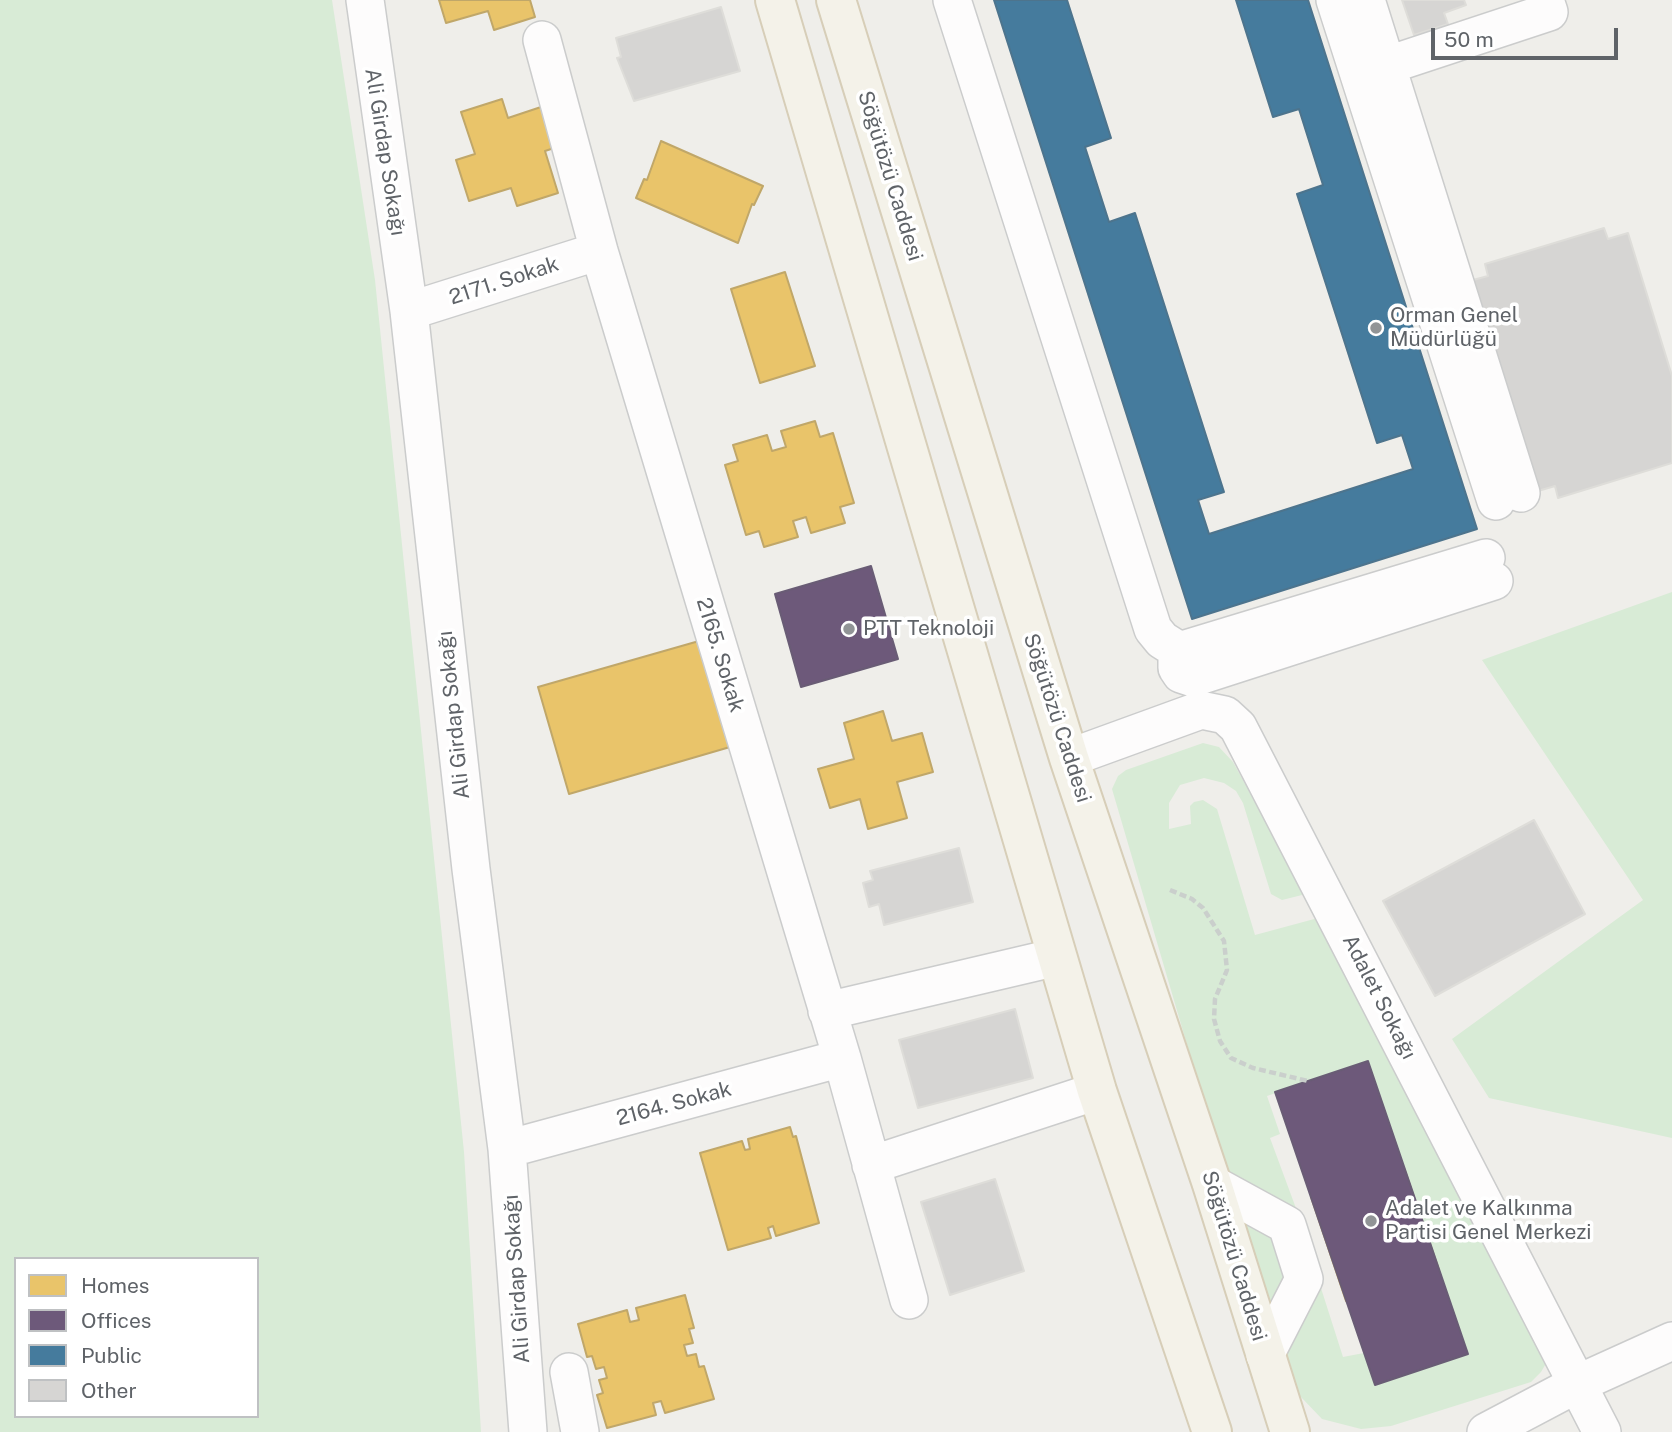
<!DOCTYPE html>
<meta charset="utf-8">
<style>
body{margin:0}
#map{position:relative;width:1672px;height:1432px;overflow:hidden;background:#efeeea;font-family:"Public Sans",sans-serif}
canvas{display:block}
.legend{position:absolute;left:14px;top:1257px;width:245px;height:161px;box-sizing:border-box;background:#fff;border:2px solid #bfc1c3;margin:0;padding:9px 12px;list-style:none;font-size:21px;color:#5f6368}
.legend li{display:flex;align-items:center;gap:14px;height:35px}
.legend b{width:35px;border:2px solid #bfc1c3}
.scale{position:absolute;left:1431px;top:28px;width:187px;height:32px;box-sizing:border-box;border:4px solid #5f6368;border-top:0;padding-left:9px;font-size:21px;line-height:24px;white-space:nowrap;color:#5f6368;-webkit-text-stroke:5px #fff;paint-order:stroke}
</style>
<div id="map">
<canvas width="1672" height="1432"></canvas>
<ul class="legend">
<li><b style="height:19px;background:#e9c46a"></b>Homes</li>
<li><b style="height:19px;background:#6d597a"></b>Offices</li>
<li><b style="height:19px;background:#457b9d"></b>Public</li>
<li><b style="height:19px;background:#d6d5d3"></b>Other</li>
</ul>
<div class="scale">50 m</div>
</div>
<script>
const g = document.querySelector('canvas').getContext('2d');
g.lineJoin = 'round';
function paint(path, color) {
  g.fillStyle = color;
  g.fill(path, 'evenodd');
}
function toPath(rows) {
  const path = new Path2D();
  for (const r of rows) {
    path.moveTo(r[0], r[1]);
    for (let i = 2; i < r.length; i += 2) path.lineTo(r[i], r[i + 1]);
  }
  return path;
}
function stroke(path, color, width, dash) {
  g.strokeStyle = color;
  g.lineWidth = width;
  g.lineCap = dash ? 'butt' : 'round';
  g.setLineDash(dash || []);
  g.stroke(path);
}
function drawText(font, color, halo, rows, align = 'center') {
  g.font = font + ' "Public Sans",sans-serif';
  g.lineWidth = 7;
  g.setLineDash([]);
  g.textBaseline = 'middle';
  g.strokeStyle = halo;
  g.fillStyle = color;
  for (const [text, x, y, turn = 0] of rows) {
    g.save();
    g.translate(x, y);
    g.rotate((+turn || 0) * Math.PI / 180);
    g.textAlign = isNaN(turn) ? turn : align;
    if (halo) g.strokeText(text, 0, 0);
    g.fillText(text, 0, 0);
    g.restore();
  }
}
paint(toPath([
 [0,0,332,0,375,280,464,1152,481,1432,0,1432],
 [16,1259,257,1259,257,1416,16,1416],
 [1672,592,1672,1138,1489,1098,1452,1039,1643,900,1482,660],
 [1203,743,1219,747,1233,762,1306,894,1282,900,1271,894,1243,803,1236,791,1224,783,1204,778,1180,785,1169,803,1169,829,1191,824,1190,806,1194,802,1203,800,1217,809,1255,935,1318,918,1551,1355,1541,1372,1531,1382,1391,1426,1361,1429,1322,1419,1300,1396,1290,1377,1282,1351,1320,1285,1343,1357,1364,1353,1375,1385,1368,1061,1267,1096,1280,1134,1270,1138,1297,1211,1227,1181,1112,789,1118,776,1126,770],
 [1235,1205,1272,1227,1289,1281,1270,1313]
]), '#d8ebd6');
const homes = toPath([
 [439,0,530,0,535,17,494,30,488,11,446,23,439,0],
 [502,99,508,118,550,104,563,145,545,151,558,193,517,206,511,188,469,201,456,160,475,154,461,112,502,99],
 [661,141,763,186,754,205,752,204,738,243,636,198,644,179,647,180,661,141],
 [785,272,815,366,760,383,731,289,785,272],
 [815,421,820,437,833,433,854,503,840,507,845,523,811,533,806,517,793,521,798,537,764,547,759,531,746,535,725,465,738,461,733,445,767,435,772,451,786,447,781,431,815,421],
 [699,641,730,747,569,794,538,687,699,641],
 [883,711,892,741,922,733,933,772,897,782,907,818,868,829,860,799,830,808,818,769,854,759,844,723,883,711],
 [790,1127,793,1137,796,1136,819,1223,776,1236,773,1226,768,1228,771,1238,728,1250,700,1153,742,1141,745,1150,750,1149,748,1139,790,1127],
 [1404,1168,1439,1270,1346,1301,1311,1197,1404,1168],
 [685,1295,694,1328,689,1329,693,1343,684,1345,687,1356,696,1354,699,1367,704,1366,714,1399,665,1413,661,1401,653,1403,656,1415,607,1428,597,1395,603,1393,599,1380,607,1378,604,1367,596,1369,592,1356,587,1357,578,1324,627,1310,630,1322,639,1320,636,1308,685,1295]
]);
paint(homes, '#e9c46a');
stroke(homes, '#c0a769', 2);
const offices = toPath([
 [871,566,898,659,801,687,775,594,871,566],
 [1368,1061,1468,1354,1375,1385,1275,1092,1368,1061]
]);
paint(offices, '#6d597a');
stroke(offices, '#695c75', 2);
const public = toPath([
 [994,0,1067,0,1111,138,1085,147,1109,222,1135,213,1224,492,1198,500,1209,534,1413,469,1402,435,1377,443,1297,194,1323,185,1299,109,1273,117,1236,0,1308,0,1477,529,1192,619,994,0]
]);
paint(public, '#457b9d');
stroke(public, '#4d748d', 2);
const building = toPath([
 [1402,0,1464,0,1466,5,1444,13,1448,24,1414,35,1402,0],
 [721,7,740,71,634,101,617,58,621,57,616,38,721,7],
 [1604,228,1608,239,1628,233,1672,376,1672,463,1558,498,1555,486,1538,491,1473,280,1488,276,1485,264,1604,228],
 [1534,820,1585,914,1435,996,1383,901,1534,820],
 [959,848,973,902,884,925,879,904,869,907,863,883,873,880,870,871,959,848],
 [1015,1009,1033,1078,918,1108,899,1040,1015,1009],
 [995,1179,1024,1271,950,1295,921,1202,995,1179]
]);
paint(building, '#d6d5d3');
stroke(building, '#deddd9', 2);
const minor = toPath([
 [365,0,409,311,471,869,507,1149,528,1432],
 [952,0,1153,629,1162,640,1181,652],
 [1335,0,1496,501],
 [1366,0,1521,493],
 [542,40,599,251,842,1058,909,1300],
 [1364,73,1549,12,1545,0],
 [409,311,599,251],
 [1486,558,1186,649,1177,656,1177,668,1181,674,1193,678,1494,581],
 [1069,758,1201,710,1225,715,1238,727,1602,1432],
 [827,1011,1057,957],
 [507,1149,842,1058],
 [871,1165,1097,1091],
 [1212,1184,1287,1225,1304,1279,1265,1355],
 [569,1372,580,1432],
 [1486,1432,1577,1384,1672,1341]
]);
const major = toPath([
 [775,0,1097,1091,1212,1432],
 [836,0,1069,758,1212,1184,1290,1432]
]);
stroke(minor, '#cbcccc', 40);
stroke(major, '#d7ceb8', 42);
stroke(toPath([
 [1170,890,1192,899,1203,908,1224,941,1227,970,1215,999,1214,1019,1220,1041,1231,1058,1253,1068,1308,1081]
]), '#cacfcc', 4.5, [7, 3.5]);
stroke(minor, '#fdfcfc', 37);
stroke(major, '#f4f2e9', 38);
for (const [x, y, r, color] of [
 [1376,328,7,"#919496"],
 [849,629,7,"#919496"],
 [1371,1221,7,"#919496"]
]) {
  const dot = new Path2D();
  dot.arc(x, y, r, 0, 2 * Math.PI);
  g.fillStyle = color;
  g.fill(dot);
  stroke(dot, '#fff', 2.5);
}
drawText('21px', '#5f6368', '#fff', [
 ["Ali Girdap Sokağı",385,152,81],
 ["Söğütözü Caddesi",890,176,73],
 ["2171. Sokak",504,281,-18],
 ["2165. Sokak",720,655,73],
 ["Ali Girdap Sokağı",454,715,-96],
 ["Söğütözü Caddesi",1057,718,72],
 ["Adalet Sokağı",1379,997,63],
 ["2164. Sokak",674,1104,-15],
 ["Söğütözü Caddesi",1234,1256,73],
 ["Ali Girdap Sokağı",517,1279,-94]
]);
drawText('21px', '#5f6368', '#fff', [
 ["Orman Genel",1390,316],
 ["Müdürlüğü",1390,340],
 ["PTT Teknoloji",863,629],
 ["Adalet ve Kalkınma",1385,1209],
 ["Partisi Genel Merkezi",1385,1233]
], 'left');
</script>
